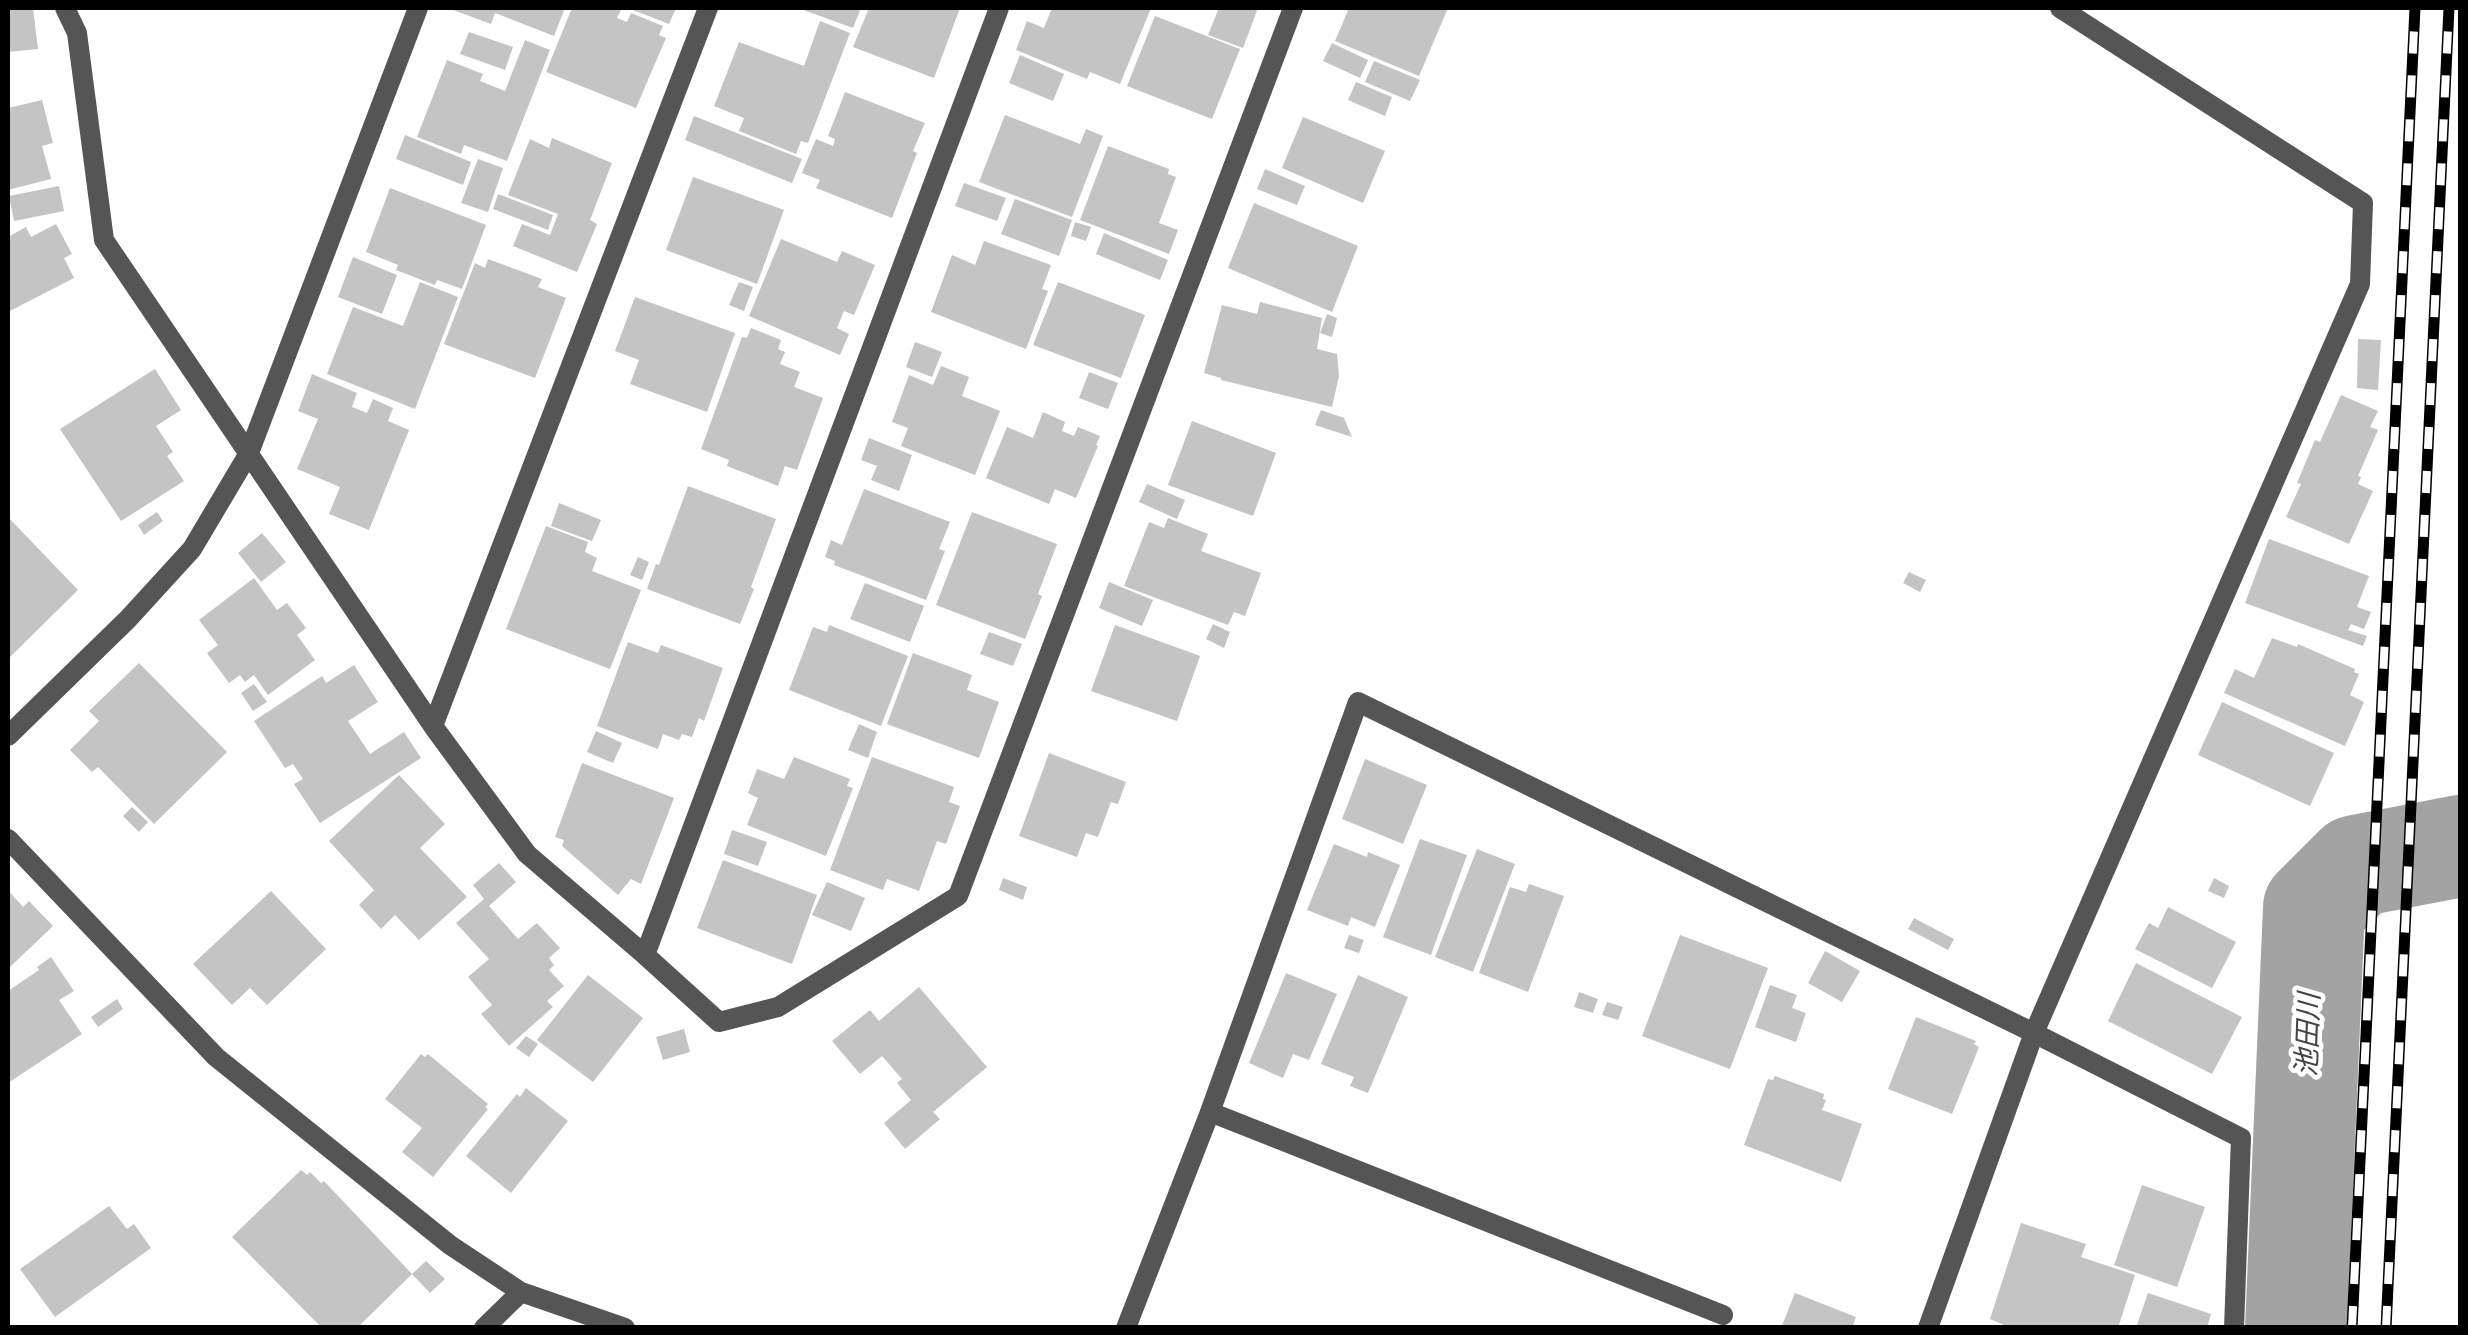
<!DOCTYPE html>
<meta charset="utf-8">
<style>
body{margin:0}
#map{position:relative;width:2468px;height:1335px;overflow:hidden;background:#fff;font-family:Commissioner,sans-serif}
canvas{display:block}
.frame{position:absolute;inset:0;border:10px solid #000;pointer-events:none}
</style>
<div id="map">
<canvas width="2468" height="1335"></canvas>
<div class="frame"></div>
</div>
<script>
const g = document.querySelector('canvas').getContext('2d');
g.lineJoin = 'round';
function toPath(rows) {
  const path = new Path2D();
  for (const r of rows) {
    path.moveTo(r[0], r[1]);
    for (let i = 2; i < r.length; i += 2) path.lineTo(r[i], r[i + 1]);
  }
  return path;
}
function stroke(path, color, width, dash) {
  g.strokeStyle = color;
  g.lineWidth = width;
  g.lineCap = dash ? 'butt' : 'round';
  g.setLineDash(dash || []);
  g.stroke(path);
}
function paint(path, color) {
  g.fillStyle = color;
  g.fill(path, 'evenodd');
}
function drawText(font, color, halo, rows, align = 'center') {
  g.font = font + ' Commissioner,"Noto Sans JP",sans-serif';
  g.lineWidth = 9;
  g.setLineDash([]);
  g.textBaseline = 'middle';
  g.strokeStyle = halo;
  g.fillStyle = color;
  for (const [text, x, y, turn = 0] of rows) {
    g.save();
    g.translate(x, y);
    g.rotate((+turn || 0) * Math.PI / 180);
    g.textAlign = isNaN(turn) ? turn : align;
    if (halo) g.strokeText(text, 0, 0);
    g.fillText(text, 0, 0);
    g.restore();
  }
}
stroke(toPath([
 [2296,1328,2314,908,2356,866,2460,846]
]), '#a3a3a3', 102);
paint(toPath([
 [8,8,33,8,38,49,8,52],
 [448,8,565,8,554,36,495,13,491,24],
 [572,8,622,8,617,18,627,22,631,13,663,26,659,35,666,38,636,108,546,72],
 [628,8,676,8,669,24],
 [798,8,861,8,853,28],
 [869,8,960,8,934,78,853,47],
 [1052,8,1151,8,1120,84,1090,72,1087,79,1016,50,1027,21,1044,28],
 [1219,8,1258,8,1243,48,1208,35],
 [1349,8,1448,8,1419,76,1335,41],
 [1155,16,1240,49,1212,119,1127,86],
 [820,21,850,33,808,143,801,141,796,154,739,131,744,118,714,106,739,42,804,66],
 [469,32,513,47,505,70,460,54],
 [525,40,550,50,507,161,464,145,461,154,417,137,447,60,483,74,480,81,505,91],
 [1332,43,1368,60,1360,78,1323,61],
 [1020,55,1064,74,1053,101,1009,83],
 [1374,61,1420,80,1410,101,1365,82],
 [1356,82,1392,97,1385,116,1348,100],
 [845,92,925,123,913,151,917,153,892,218,816,188,820,180,802,173,816,139,833,146,835,139,828,136],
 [42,100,53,143,42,146,51,179,8,190,8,108],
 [1005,115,1080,144,1086,129,1103,136,1072,217,979,182],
 [694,116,802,159,792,183,685,140],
 [1303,117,1385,151,1363,203,1282,168],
 [405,135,471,162,463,185,396,159],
 [552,138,612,163,590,220,597,224,577,272,513,246,522,224,550,235,558,214,508,195,530,139,549,148],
 [1108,146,1169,169,1168,174,1176,177,1159,223,1178,230,1169,254,1080,220],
 [478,159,503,168,488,212,461,203],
 [1265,169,1305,186,1297,205,1257,189],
 [693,177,784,210,757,284,666,250],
 [964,183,1006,198,997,221,955,206],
 [59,186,64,211,14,221,9,196],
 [390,188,486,225,462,289,437,280,435,285,396,270,398,265,366,252],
 [498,194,553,215,548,230,493,209],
 [1015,199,1072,220,1059,256,1001,234],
 [1254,203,1358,246,1332,312,1228,268],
 [1075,222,1091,227,1086,241,1071,236],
 [56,224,72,254,64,258,74,278,8,312,8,237,26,227,31,237],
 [1104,233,1168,260,1160,280,1096,254],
 [781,239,837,262,842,251,875,265,854,315,844,311,837,328,849,334,840,355,749,316],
 [984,241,1051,265,1042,289,1048,291,1026,349,931,312,952,255,975,265],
 [353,257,397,275,382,314,338,297],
 [488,259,542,279,538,287,566,298,535,378,444,344,475,263,485,268],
 [420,282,458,297,415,409,327,374,353,307,403,326],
 [739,282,753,287,744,311,729,305],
 [1058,282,1145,315,1121,378,1033,345],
 [635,297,735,333,707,412,630,384,639,360,615,351],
 [1260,302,1322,318,1317,349,1337,354,1339,376,1332,407,1221,380,1221,378,1204,373,1222,305,1257,314],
 [1327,314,1337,318,1332,337,1320,333],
 [751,328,781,340,778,349,785,352,780,364,800,372,794,387,823,398,797,470,785,466,778,486,727,466,729,460,701,449,742,337,747,338],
 [2358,339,2381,340,2378,390,2357,388],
 [915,342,942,352,932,377,906,367],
 [941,366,969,377,962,396,1000,411,975,475,901,446,908,428,892,422,909,375,933,385],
 [155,369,181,410,156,426,173,452,167,456,184,481,121,521,60,429],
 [1089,372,1118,383,1108,409,1079,398],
 [312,374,357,393,352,407,367,413,373,399,393,408,388,421,409,430,369,530,329,514,340,487,297,469,318,419,298,411],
 [2341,395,2378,411,2370,427,2378,430,2358,476,2361,477,2358,484,2373,491,2349,544,2286,517,2301,484,2297,483,2315,440,2320,442],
 [1321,410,1344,418,1352,437,1315,425],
 [1043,412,1065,422,1062,431,1074,436,1078,427,1100,436,1096,445,1098,446,1076,498,1055,489,1049,504,986,478,1007,427,1033,438],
 [1192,421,1276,453,1253,516,1168,485],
 [869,438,912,455,899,491,871,480,877,466,861,460],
 [1147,484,1185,500,1177,519,1139,502],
 [688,486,776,519,751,587,754,589,740,624,647,589,656,564,659,565],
 [864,489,950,522,939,549,945,551,926,600,834,565,835,561,825,557,831,540,842,545],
 [559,503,601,520,592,541,551,526],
 [157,512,163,521,144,535,138,525],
 [972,512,1057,544,1038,594,1042,596,1025,639,936,605],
 [8,517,78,590,8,659],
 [1168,518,1208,534,1201,551,1261,573,1245,616,1234,612,1228,625,1124,586,1149,522,1164,528],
 [546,526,588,542,585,552,597,558,592,571,641,590,610,669,506,629],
 [262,533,286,562,261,582,238,553],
 [2269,539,2369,576,2357,607,2371,612,2364,629,2351,624,2348,630,2367,636,2363,646,2245,603],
 [638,557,649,562,642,580,630,575],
 [1909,572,1926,580,1920,592,1903,583],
 [254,578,277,610,287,603,306,628,297,635,315,660,268,695,254,675,245,682,240,675,229,683,207,653,218,645,199,620],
 [1109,582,1153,600,1142,626,1099,608],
 [865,583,924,606,910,642,850,619],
 [1213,624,1230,632,1224,648,1206,639],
 [829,625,908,656,881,726,789,690,813,627,827,632],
 [1115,625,1200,656,1177,721,1091,691],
 [989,632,1022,644,1013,666,980,654],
 [2272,638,2297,647,2298,644,2355,669,2354,672,2359,674,2350,695,2364,702,2345,746,2224,693,2235,669,2254,678],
 [628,642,658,653,661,645,723,668,704,721,699,718,692,737,682,734,679,740,663,734,658,749,597,726],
 [913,653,972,675,967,690,999,702,979,758,887,724],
 [139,663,227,752,154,824,98,767,92,772,70,750,99,721,89,711],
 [354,665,378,702,348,721,370,754,404,732,421,758,320,823,294,784,303,779,293,764,285,768,254,721,322,676,326,683],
 [254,684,267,702,253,711,241,693],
 [2222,702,2334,753,2310,806,2198,755],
 [859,724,877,732,868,758,848,750],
 [596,731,622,743,613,763,587,752],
 [1049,753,1126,782,1118,804,1111,802,1098,837,1086,833,1077,857,1019,836],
 [794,757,850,779,847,786,853,788,826,856,747,825,758,798,748,793,757,769,784,779],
 [872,757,954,787,949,802,960,806,946,844,937,841,919,891,887,879,883,890,830,870],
 [1365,759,1427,785,1403,844,1342,819],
 [582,763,674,798,641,884,631,879,618,895,562,846,564,840,555,837],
 [399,775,445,824,420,848,467,897,419,940,395,915,381,929,359,905,374,890,329,841],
 [132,807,148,822,139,832,123,816],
 [732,830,767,842,758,866,724,854],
 [1420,839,1467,855,1431,955,1383,937],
 [1334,844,1367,857,1368,852,1400,865,1375,927,1351,917,1348,926,1307,910],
 [1477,849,1515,864,1473,972,1435,957],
 [723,860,817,895,792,964,697,928],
 [499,863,516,882,489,906,518,939,537,923,560,948,549,958,554,965,549,970,564,986,547,1001,553,1007,509,1046,481,1014,492,1005,468,977,489,959,456,923,484,899,473,885],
 [1003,878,1027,887,1023,900,999,890],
 [2214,878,2229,886,2224,898,2208,891],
 [827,882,865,898,851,931,812,915],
 [1529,884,1564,896,1528,992,1479,973,1510,887,1526,892],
 [8,890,23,907,29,901,53,926,10,967,8,965],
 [271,891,326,949,267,1005,250,988,232,1005,193,964],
 [2168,907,2236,942,2212,988,2135,949,2149,923,2158,928],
 [1914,918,1954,939,1948,950,1908,929],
 [1349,935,1364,940,1359,953,1344,948],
 [1680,935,1768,968,1730,1069,1642,1036],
 [1825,951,1860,971,1842,1002,1808,983],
 [51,957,74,991,59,1000,82,1034,8,1083,8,991,39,970,37,967],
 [2136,963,2242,1017,2212,1074,2108,1021],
 [1286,973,1337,994,1309,1060,1293,1054,1283,1078,1249,1063],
 [588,975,643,1018,593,1082,537,1040],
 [1358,975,1408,997,1368,1093,1350,1086,1354,1077,1321,1064],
 [1770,985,1797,995,1792,1008,1806,1013,1796,1042,1755,1027],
 [919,987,987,1067,933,1112,940,1119,905,1149,884,1123,911,1100,897,1083,902,1079,882,1056,860,1074,832,1041,870,1010,879,1021],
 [1579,992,1598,999,1593,1013,1574,1007],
 [117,999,123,1009,98,1027,91,1017],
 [1607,1002,1623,1007,1618,1020,1602,1015],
 [1916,1017,1976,1041,1974,1044,1979,1047,1952,1114,1888,1089],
 [684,1029,690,1052,663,1060,656,1037],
 [526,1036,538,1044,529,1057,516,1048],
 [421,1054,425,1057,428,1054,488,1104,485,1107,488,1109,433,1177,402,1152,422,1128,385,1099],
 [1775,1076,1824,1094,1823,1099,1826,1100,1822,1110,1862,1124,1841,1182,1744,1145,1768,1079,1773,1080],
 [526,1088,568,1121,511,1193,466,1156,517,1094,520,1097],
 [301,1170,307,1175,310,1172,321,1183,324,1181,412,1274,357,1328,322,1328,232,1237],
 [2142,1185,2205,1207,2177,1287,2114,1265],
 [109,1206,127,1229,134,1224,151,1248,55,1317,20,1269],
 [2021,1223,2086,1244,2081,1257,2135,1275,2118,1328,2011,1328,1990,1319],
 [426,1261,445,1279,430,1293,412,1274],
 [1795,1293,1856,1317,1852,1328,1781,1328],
 [2148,1293,2211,1314,2207,1328,2136,1328]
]), '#c4c4c4');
stroke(toPath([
 [65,8,77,33,104,240,433,726,527,854,645,955,719,1022,778,1007,958,896,1293,8],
 [433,726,708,8],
 [8,736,128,619,192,549,249,453,418,8],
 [8,839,216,1057,450,1245,521,1292,625,1328],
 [645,955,999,8],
 [1723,1315,1210,1112,1358,702,2034,1033,2241,1138,2234,1328],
 [484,1328,521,1292],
 [1126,1328,1210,1112],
 [1928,1328,2034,1033,2360,284,2363,203,2060,8]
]), '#555', 20);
const rail = toPath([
 [2352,1328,2415,8],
 [2386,1328,2449,8]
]);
stroke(rail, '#000', 11);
stroke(rail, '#fff', 8, [22]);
drawText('italic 28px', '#444', '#fff', [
 ["池田川",2308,1035,-88]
]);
</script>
